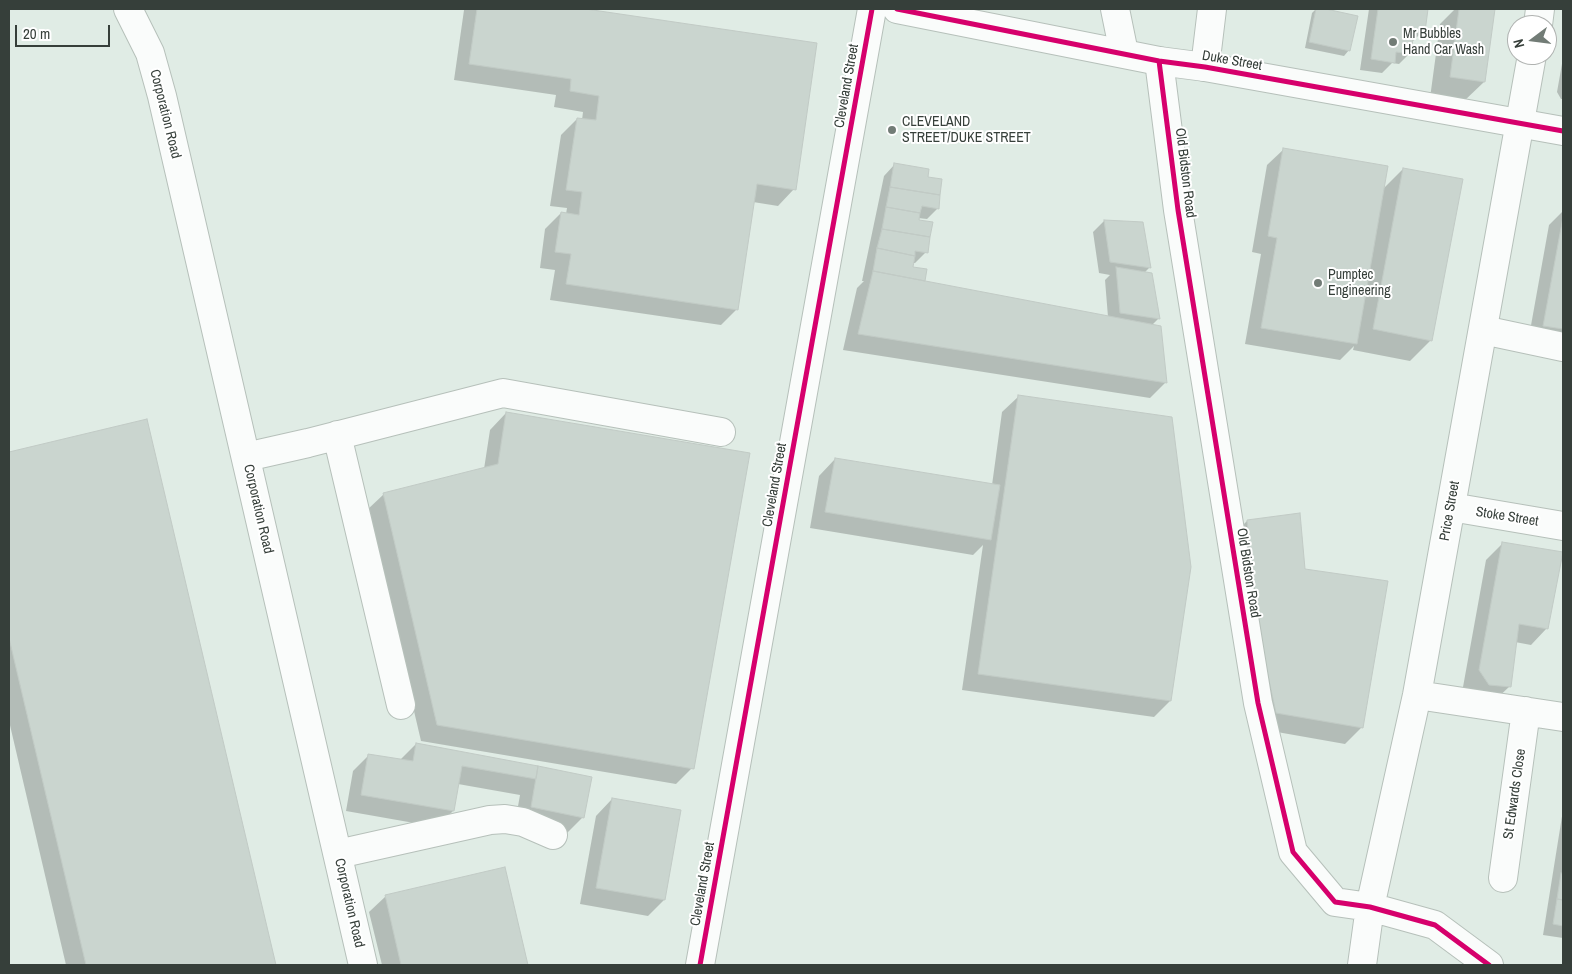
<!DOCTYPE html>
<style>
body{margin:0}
#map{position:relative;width:1572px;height:974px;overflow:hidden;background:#e0ece5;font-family:"Archivo Narrow",sans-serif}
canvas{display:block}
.frame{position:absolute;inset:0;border:10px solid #363f3a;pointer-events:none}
.north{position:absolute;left:1507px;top:15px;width:50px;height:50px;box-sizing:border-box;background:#fff;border:1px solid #afb2b0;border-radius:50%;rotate:255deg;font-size:14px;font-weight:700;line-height:20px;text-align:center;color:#363f3a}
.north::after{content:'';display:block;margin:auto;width:18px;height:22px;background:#727c76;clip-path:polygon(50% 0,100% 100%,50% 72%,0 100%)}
.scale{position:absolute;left:15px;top:25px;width:95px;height:22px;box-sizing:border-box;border:2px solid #363f3a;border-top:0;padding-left:6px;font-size:15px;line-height:18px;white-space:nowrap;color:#363f3a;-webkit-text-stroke:4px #fff;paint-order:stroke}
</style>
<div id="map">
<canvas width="1572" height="974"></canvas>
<div class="frame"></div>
<div class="north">N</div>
<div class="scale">20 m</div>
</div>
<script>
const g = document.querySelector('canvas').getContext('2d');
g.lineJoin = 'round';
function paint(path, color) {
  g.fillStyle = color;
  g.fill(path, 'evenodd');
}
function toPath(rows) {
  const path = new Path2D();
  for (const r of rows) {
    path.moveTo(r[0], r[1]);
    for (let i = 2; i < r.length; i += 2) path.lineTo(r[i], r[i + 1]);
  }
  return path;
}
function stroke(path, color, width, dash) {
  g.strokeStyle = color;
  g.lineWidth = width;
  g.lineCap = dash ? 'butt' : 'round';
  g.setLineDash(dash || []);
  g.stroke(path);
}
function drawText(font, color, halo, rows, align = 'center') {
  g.font = font + ' "Archivo Narrow",sans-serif';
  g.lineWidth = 4;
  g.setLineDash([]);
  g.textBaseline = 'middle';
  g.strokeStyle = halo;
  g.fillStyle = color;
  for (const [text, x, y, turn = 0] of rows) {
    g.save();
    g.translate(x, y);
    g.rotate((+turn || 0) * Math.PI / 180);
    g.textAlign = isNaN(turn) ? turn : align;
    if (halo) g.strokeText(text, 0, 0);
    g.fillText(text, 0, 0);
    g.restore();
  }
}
paint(toPath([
 [466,9,578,9,816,44,794,189,778,206,753,202,737,309,721,325,550,300,555,270,540,268,545,229,561,213,566,214,567,208,550,206,561,135,577,119,582,120,583,112,554,107,556,95,454,80,464,10],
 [1316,9,1356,17,1349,50,1344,56,1305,48,1312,13],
 [1369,9,1427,9,1423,31,1412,42,1410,53,1399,64,1392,63,1382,73,1360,70],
 [1455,9,1494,9,1484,82,1463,102,1430,98,1440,24],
 [1563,58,1563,99,1561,99,1557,92],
 [1284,149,1383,189,1403,169,1431,340,1410,361,1353,350,1354,346,1340,360,1245,344,1261,254,1252,252,1267,165],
 [895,164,926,178,938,208,927,219,918,218,926,252,915,263,912,263,911,268,923,282,1108,317,1105,280,1110,275,1099,273,1093,232,1104,221,1141,224,1149,268,1144,273,1159,318,1152,325,1166,382,1150,398,843,350,857,288,864,281,862,281,884,176],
 [1563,211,1563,348,1528,342,1549,225],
 [1019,396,1170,701,1154,717,962,690,983,545,973,555,810,528,819,476,835,459,992,485,1002,412],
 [506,413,692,768,676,784,421,741,367,510,384,494,484,469,490,430],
 [146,420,275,965,66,965,9,721,9,453],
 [1247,521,1303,570,1362,727,1345,744,1260,729,1231,537],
 [1502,544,1547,628,1531,645,1515,642,1510,686,1493,702,1473,701,1463,687,1486,560],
 [416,744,591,778,583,817,567,833,515,823,520,795,458,784,453,811,437,827,346,811,353,771,369,755,400,760],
 [612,799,664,900,648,916,580,904,596,816],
 [1563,810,1563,938,1543,935],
 [504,869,527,965,382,965,369,912,386,896]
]), '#0003');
const building = toPath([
 [477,9,586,9,817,43,796,190,757,184,738,310,566,284,571,254,555,252,561,212,579,215,582,192,566,190,577,118,596,120,599,96,570,91,571,79,469,64,477,9],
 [1316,9,1326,9,1358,16,1350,51,1309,42,1316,9],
 [1378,9,1428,9,1425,32,1414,30,1411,54,1396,52,1395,63,1371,59,1378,9],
 [1459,9,1495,9,1485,82,1450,77,1459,9],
 [1283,148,1388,166,1357,344,1261,328,1277,238,1268,236,1283,148],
 [894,163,929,169,928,177,942,179,940,195,890,187,894,163],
 [1403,168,1463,179,1432,341,1373,329,1403,168],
 [890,187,940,195,939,209,922,206,920,213,886,207,890,187],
 [886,207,920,213,919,220,933,222,930,237,882,229,886,207],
 [1563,217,1563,329,1543,326,1563,217],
 [1104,220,1143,222,1151,268,1110,262,1104,220],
 [882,229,930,237,928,253,915,251,915,256,877,248,882,229],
 [877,248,915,256,913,267,927,269,925,281,873,271,877,248],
 [1116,267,1152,273,1160,319,1120,313,1116,267],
 [873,271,1161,326,1167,383,858,334,873,271],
 [1018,395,1172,417,1191,567,1171,701,978,674,1018,395],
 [506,412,750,453,694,769,437,725,383,493,498,464,506,412],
 [147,419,276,965,86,965,9,638,9,452,147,419],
 [835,458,1000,485,991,540,825,512,835,458],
 [1300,513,1305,569,1388,581,1363,728,1276,713,1259,634,1247,520,1300,513],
 [1502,542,1563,552,1548,629,1519,624,1511,687,1489,685,1479,670,1502,542],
 [416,743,538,766,536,779,462,766,454,811,361,795,368,754,413,761,416,743],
 [538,766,592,777,584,818,531,807,538,766],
 [612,798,681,810,665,900,596,888,612,798],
 [505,867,528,965,401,965,385,895,505,867],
 [1561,873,1563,874,1563,900,1557,899,1561,873],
 [1557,899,1563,900,1563,926,1553,924,1557,899]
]);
paint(building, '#cad5cf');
stroke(building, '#c1cac5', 1);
const minor = toPath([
 [1115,9,1124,53],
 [1538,25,1540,9],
 [1159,61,1178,210,1258,703,1293,852,1335,902,1370,907,1435,925,1489,965],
 [1205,67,1212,9],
 [1483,330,1563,347],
 [337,435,401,705],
 [246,457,308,443,503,393,721,432],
 [1451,507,1563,526],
 [1417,695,1563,717],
 [338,854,490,820,505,819,523,822,553,835],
 [1503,878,1526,711],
 [1362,965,1370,907,1417,695,1532,55]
]);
const major = toPath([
 [128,9,150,53,162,96,363,965],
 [897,9,1159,61,1205,67,1563,131],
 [700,965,872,9]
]);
stroke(minor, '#b6c0ba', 30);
stroke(major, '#b6c0ba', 30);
stroke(minor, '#fafcfb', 28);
stroke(major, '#fafcfb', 28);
stroke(toPath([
 [897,9,1159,61,1205,67,1563,131],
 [1159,61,1178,210,1258,703,1293,852,1335,902,1370,907,1435,925,1489,965],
 [700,965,872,9]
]), '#d6006c', 5);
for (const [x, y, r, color] of [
 [1393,42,5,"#727c76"],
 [892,130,5,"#727c76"],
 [1318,283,5,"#727c76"]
]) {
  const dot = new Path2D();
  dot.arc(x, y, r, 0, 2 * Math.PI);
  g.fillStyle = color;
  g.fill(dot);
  stroke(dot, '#fff', 2);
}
drawText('14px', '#363f3a', '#fff', [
 ["Mr Bubbles",1403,34],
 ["Hand Car Wash",1403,50],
 ["CLEVELAND",902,122],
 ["STREET/DUKE STREET",902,138],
 ["Pumptec",1328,275],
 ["Engineering",1328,291]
], 'left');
drawText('14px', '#363f3a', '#fff', [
 ["Duke Street",1232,61,10],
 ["Cleveland Street",847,86,-80],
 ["Corporation Road",165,114,76],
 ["Old Bidston Road",1185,173,83],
 ["Cleveland Street",775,485,-80],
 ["Corporation Road",258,509,77],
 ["Price Street",1450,511,-80],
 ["Stoke Street",1507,517,9],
 ["Old Bidston Road",1248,573,81],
 ["St Edwards Close",1515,794,-82],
 ["Cleveland Street",703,884,-80],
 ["Corporation Road",349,903,77]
]);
</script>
